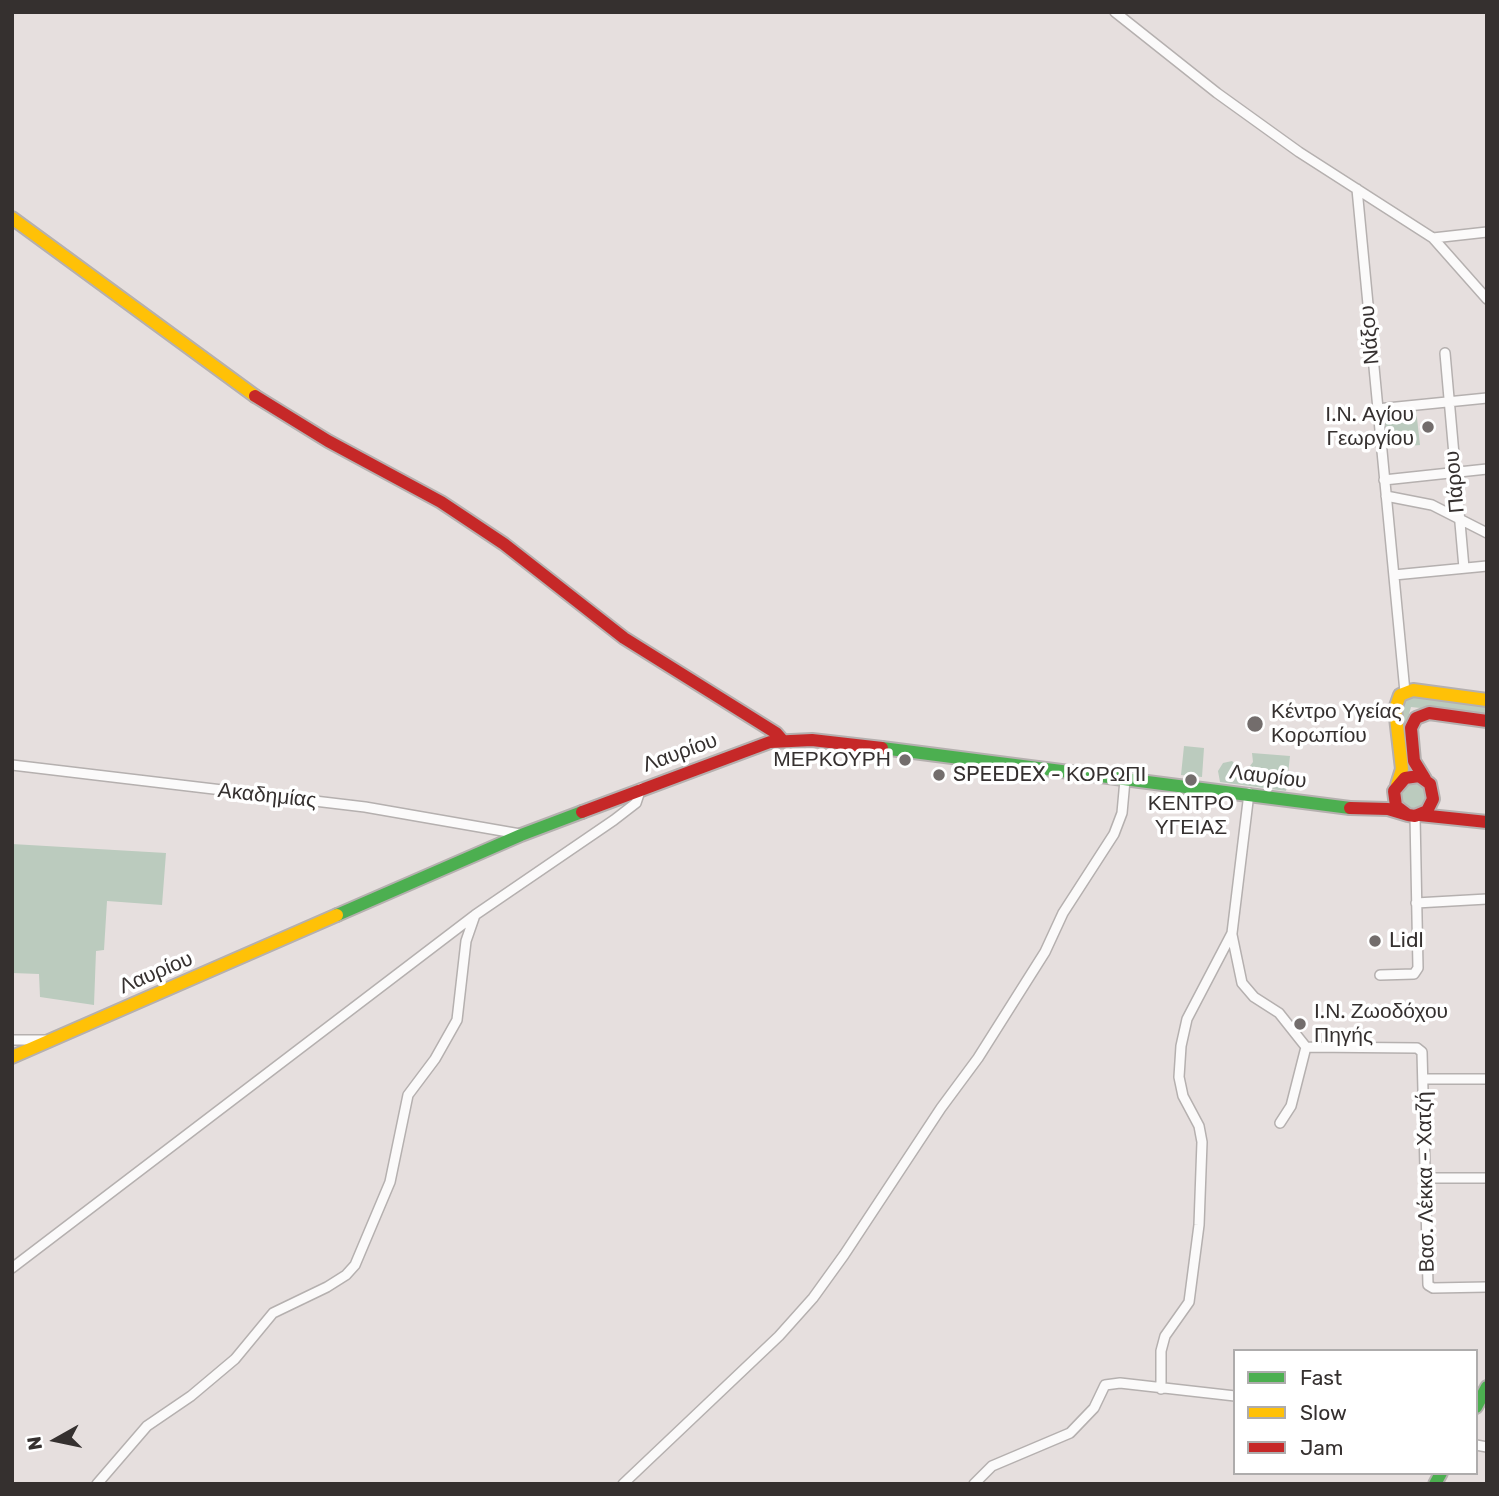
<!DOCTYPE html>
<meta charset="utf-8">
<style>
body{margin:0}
#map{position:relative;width:1499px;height:1496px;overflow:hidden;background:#e6dfde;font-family:Rubik,sans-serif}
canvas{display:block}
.frame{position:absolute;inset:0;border:14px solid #35302f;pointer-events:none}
.legend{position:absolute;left:1233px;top:1349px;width:245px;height:126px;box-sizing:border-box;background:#fff;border:2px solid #aeacac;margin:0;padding:9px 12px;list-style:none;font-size:21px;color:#35302f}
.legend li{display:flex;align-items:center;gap:14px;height:35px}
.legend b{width:35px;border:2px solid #aeacac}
.north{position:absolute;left:21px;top:1405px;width:70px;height:70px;-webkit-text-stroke:5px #fff;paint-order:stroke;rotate:261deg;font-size:19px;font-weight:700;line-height:28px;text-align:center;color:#35302f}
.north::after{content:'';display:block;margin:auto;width:24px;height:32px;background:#35302f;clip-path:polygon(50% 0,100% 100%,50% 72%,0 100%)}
</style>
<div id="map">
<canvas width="1499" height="1496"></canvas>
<div class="frame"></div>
<ul class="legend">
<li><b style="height:9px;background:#4caf50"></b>Fast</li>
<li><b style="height:9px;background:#ffc107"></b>Slow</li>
<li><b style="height:9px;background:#c62828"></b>Jam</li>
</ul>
<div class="north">N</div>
</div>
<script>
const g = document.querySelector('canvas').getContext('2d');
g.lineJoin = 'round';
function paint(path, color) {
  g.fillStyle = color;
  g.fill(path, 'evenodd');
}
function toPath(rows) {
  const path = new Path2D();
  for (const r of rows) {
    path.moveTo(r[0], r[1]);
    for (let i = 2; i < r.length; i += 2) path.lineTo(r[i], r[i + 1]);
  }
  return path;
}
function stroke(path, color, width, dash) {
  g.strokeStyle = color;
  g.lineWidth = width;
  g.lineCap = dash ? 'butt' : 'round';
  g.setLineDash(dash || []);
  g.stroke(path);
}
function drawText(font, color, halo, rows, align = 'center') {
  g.font = font + ' Rubik,sans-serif';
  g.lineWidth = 7;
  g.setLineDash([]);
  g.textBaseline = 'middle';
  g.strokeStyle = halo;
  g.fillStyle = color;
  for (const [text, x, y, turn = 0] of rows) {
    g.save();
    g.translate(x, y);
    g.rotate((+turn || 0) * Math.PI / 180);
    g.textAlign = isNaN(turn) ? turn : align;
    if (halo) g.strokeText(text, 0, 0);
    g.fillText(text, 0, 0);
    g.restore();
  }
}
paint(toPath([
 [1416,409,1420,445,1387,448,1384,412],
 [1414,695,1487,704,1487,715,1411,707,1408,718,1412,769,1407,771,1402,709,1404,702],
 [1184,746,1204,748,1202,777,1181,775],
 [1252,753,1290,756,1286,791,1220,782,1218,771,1223,763,1232,761,1242,770,1247,770,1253,762],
 [1413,780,1427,787,1425,807,1406,811,1397,793],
 [12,844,166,853,162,905,107,901,104,950,96,951,94,1005,40,997,39,974,12,973]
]), '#bbcbbe');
const street = toPath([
 [1115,12,1217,93,1299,152,1433,238,1487,299],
 [1357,189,1405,692],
 [1433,238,1487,232],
 [1445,353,1464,568],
 [1377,409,1487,398],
 [1384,480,1487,469],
 [1386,496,1432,505,1487,533],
 [1394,575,1487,566],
 [12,765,365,807,520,834],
 [1416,903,1487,899],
 [1232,935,1242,983,1254,997,1279,1013,1306,1047,1417,1048,1422,1052,1428,1285,1433,1288,1487,1287],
 [1380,975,1414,974,1418,968,1415,816],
 [12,1040,45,1040],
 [1425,1079,1487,1079],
 [1280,1123,1291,1106,1306,1047],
 [1427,1178,1487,1178],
 [12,1268,475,915],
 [1161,1389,1161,1351,1165,1336,1189,1302,1199,1225,1202,1142,1199,1126,1183,1096,1179,1077,1181,1046,1187,1019,1232,933,1249,793],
 [1476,1445,1487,1447],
 [97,1484,147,1426,191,1396,235,1359,273,1313,327,1287,346,1275,355,1265,390,1182,408,1095,435,1059,457,1020,466,941,475,915,614,820,636,803,641,788],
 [623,1484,779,1336,813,1298,844,1255,941,1108,978,1058,1045,952,1063,913,1114,834,1122,813,1125,780],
 [974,1484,992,1466,1070,1433,1094,1408,1105,1385,1120,1383,1235,1396]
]);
const fast = toPath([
 [882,748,1350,808],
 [337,915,521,835,582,812],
 [1476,1407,1487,1387],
 [1435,1484,1441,1473]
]);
const slow = toPath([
 [12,218,255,396],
 [1397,785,1402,769,1395,709,1400,695,1413,690,1487,700],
 [12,1057,337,915]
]);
const jam = toPath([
 [255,396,328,441,441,502,504,544,624,638,776,733,783,741],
 [1425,779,1414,761,1411,728,1416,718,1429,713,1487,721],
 [1350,808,1388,809,1408,815,1415,816,1427,811,1433,799,1430,784,1419,776,1405,778,1394,791,1396,806,1408,815],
 [582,812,770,742,812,740,882,748],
 [1420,815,1487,822]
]);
stroke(street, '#b5b0af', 12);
stroke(fast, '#b5b0af', 16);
stroke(slow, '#b5b0af', 16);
stroke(jam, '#b5b0af', 16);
stroke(street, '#fbfafa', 9);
stroke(fast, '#4caf50', 12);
stroke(slow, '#ffc107', 12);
stroke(jam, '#c62828', 12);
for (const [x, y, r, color] of [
 [1428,427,7,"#736d6c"],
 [1255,724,9,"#736d6c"],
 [905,760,7,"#736d6c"],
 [939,775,7,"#736d6c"],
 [1191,780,7,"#736d6c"],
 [1375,941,7,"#736d6c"],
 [1300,1024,7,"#736d6c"]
]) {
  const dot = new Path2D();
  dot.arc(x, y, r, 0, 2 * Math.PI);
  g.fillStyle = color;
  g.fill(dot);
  stroke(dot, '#fff', 2.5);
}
drawText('21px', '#35302f', '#fff', [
 ["Νάξου",1370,335,-95],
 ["Πάρου",1455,482,-95],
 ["Λαυρίου",680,753,-20],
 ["Λαυρίου",1268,777,7],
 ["Ακαδημίας",267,796,6],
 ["Λαυρίου",156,973,-23],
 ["Βασ. Λέκκα - Χατζή",1426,1182,-91]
]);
drawText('21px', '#35302f', '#fff', [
 ["Ι.Ν. Αγίου",1414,415,"right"],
 ["Γεωργίου",1414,439,"right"],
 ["Κέντρο Υγείας",1271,712],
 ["Κορωπίου",1271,736],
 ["ΜΕΡΚΟΥΡΗ",891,760,"right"],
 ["SPEEDEX - ΚΟΡΩΠΙ",953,775],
 ["ΚΕΝΤΡΟ",1191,804,"center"],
 ["ΥΓΕΙΑΣ",1191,828,"center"],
 ["Lidl",1389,941],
 ["Ι.Ν. Ζωοδόχου",1314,1012],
 ["Πηγής",1314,1036]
], 'left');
</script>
